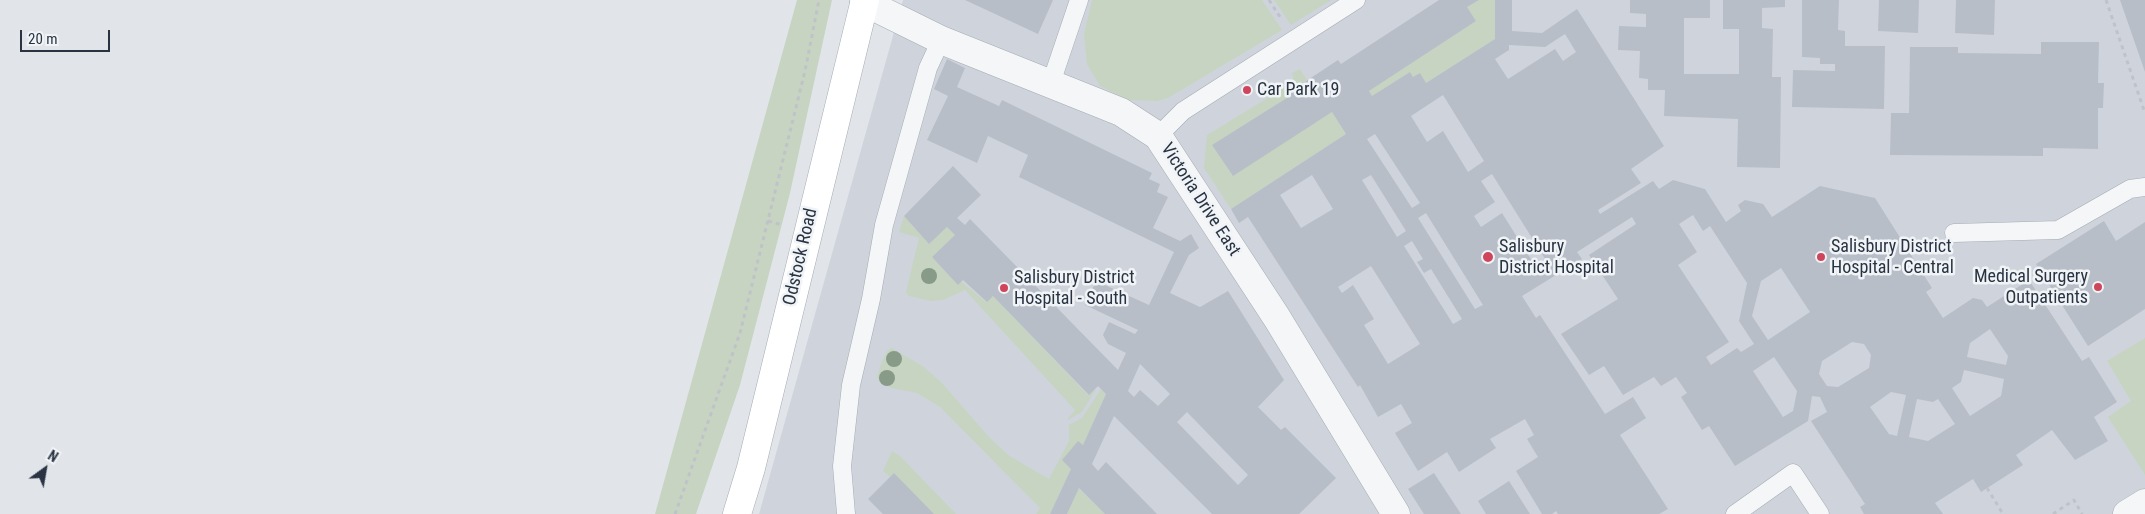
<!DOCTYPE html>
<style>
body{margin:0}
#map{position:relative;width:2145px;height:514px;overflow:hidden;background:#e1e5ea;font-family:"Roboto Condensed",sans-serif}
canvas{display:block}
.north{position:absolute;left:20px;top:444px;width:50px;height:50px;-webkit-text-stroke:4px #f1f4f7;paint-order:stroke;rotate:32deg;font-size:14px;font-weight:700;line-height:20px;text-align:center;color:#293342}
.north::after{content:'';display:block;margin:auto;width:18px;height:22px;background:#293342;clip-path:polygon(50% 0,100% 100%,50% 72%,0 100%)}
.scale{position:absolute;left:20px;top:30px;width:90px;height:22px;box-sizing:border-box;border:2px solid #293342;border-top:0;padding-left:6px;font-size:15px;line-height:18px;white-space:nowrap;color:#293342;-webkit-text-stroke:4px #f1f4f7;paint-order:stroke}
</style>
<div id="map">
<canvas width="2145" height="514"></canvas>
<div class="north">N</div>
<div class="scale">20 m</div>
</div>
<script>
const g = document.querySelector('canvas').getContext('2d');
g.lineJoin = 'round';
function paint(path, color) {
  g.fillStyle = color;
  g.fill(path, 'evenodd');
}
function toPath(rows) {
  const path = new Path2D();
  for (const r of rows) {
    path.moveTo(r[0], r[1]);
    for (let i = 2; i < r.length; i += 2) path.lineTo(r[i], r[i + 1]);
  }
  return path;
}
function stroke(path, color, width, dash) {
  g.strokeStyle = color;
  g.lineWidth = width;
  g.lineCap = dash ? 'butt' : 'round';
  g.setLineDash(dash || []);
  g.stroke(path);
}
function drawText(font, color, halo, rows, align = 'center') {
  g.font = font + ' "Roboto Condensed",sans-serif';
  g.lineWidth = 5;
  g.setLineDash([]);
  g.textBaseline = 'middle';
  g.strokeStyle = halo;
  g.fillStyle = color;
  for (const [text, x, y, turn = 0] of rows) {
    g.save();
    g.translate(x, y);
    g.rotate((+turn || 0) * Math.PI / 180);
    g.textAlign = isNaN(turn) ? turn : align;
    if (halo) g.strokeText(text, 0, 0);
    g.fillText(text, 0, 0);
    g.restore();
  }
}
paint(toPath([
 [903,0,2145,0,2145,514,759,514]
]), '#cfd4dc');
paint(toPath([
 [797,0,832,0,790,193,740,385,696,514,655,514],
 [1092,0,1262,0,1282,30,1168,98,1157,101,1129,100,1100,86,1087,64,1084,34],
 [1274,0,1331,0,1291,25],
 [1479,0,1495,0,1495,39,1426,83,1420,73,1413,77,1410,72,1372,96,1369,91,1476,21,1467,7],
 [1300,69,1307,80,1288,93,1290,96,1213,145,1232,175,1332,112,1346,134,1231,209,1204,168,1207,135,1294,82,1292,73],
 [904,216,929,244,947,227,955,235,932,257,958,284,962,282,986,302,993,296,1088,395,1096,389,1082,412,1066,421,1075,410,965,290,943,300,931,301,909,296,906,292,919,238,899,232],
 [2145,338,2145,475,2108,417,2131,401,2107,361],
 [892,348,924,367,942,383,988,436,1008,455,1049,479,1069,441,1069,425,1082,418,1101,389,1106,394,1083,445,1078,442,1062,460,1071,469,1050,514,1036,514,1040,508,940,407,917,393,891,388,879,381,877,377,882,361,888,350],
 [892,451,900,456,956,514,934,514,890,477,883,471],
 [1079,488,1079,489,1105,514,1067,514]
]), '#c7d4c2');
paint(toPath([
 [965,0,1053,0,1038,34],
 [1439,0,1479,0,1467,7,1476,21,1369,91,1372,96,1410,72,1413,77,1420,73,1426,83,1495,39,1495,0,1512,0,1512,31,1542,33,1577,9,1664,146,1631,169,1641,183,1598,210,1600,214,1653,181,1659,189,1673,180,1705,189,1726,222,1741,211,1738,205,1745,200,1763,204,1772,217,1820,186,1875,198,1932,288,1926,292,1943,318,1973,298,1982,300,1987,307,2029,280,2082,361,2089,357,2117,402,2094,417,2108,441,2075,460,2052,430,2016,455,2023,465,1981,492,1973,479,1935,503,1943,514,1864,514,1860,507,1865,504,1811,421,1827,412,1820,397,1812,396,1808,421,1735,466,1709,426,1702,430,1681,397,1687,393,1676,377,1661,386,1654,377,1623,395,1604,366,1589,375,1561,334,1618,299,1589,255,1636,224,1632,217,1577,252,1582,259,1522,296,1536,318,1540,315,1605,414,1633,397,1646,418,1620,435,1668,509,1659,514,1558,514,1556,511,1552,514,1542,514,1516,471,1538,457,1527,439,1534,435,1525,419,1490,439,1496,448,1459,472,1447,452,1418,471,1395,433,1412,423,1401,404,1378,417,1360,385,1358,387,1248,217,1239,223,1231,209,1346,134,1332,112,1233,176,1212,145,1290,96,1288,93,1338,60,1341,64],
 [1565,34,1576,52,1563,61,1555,49,1508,79,1495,59,1509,50,1509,45,1545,47],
 [1443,95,1484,161,1468,172,1443,131,1427,142,1411,116],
 [1375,134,1420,203,1412,208,1367,139],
 [1492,174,1547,262,1537,269,1502,213,1481,227,1474,216,1495,202,1481,181],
 [1312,175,1333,209,1301,228,1280,195],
 [1371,175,1406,231,1397,237,1362,180],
 [1426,213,1483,305,1475,309,1418,218],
 [1693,215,1703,231,1710,226,1747,283,1739,321,1754,344,1741,352,1737,348,1711,365,1706,357,1729,342,1678,265,1697,252,1679,224],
 [1412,241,1423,259,1417,262,1424,273,1431,269,1462,319,1453,324,1404,246],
 [1371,266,1420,344,1388,364,1364,325,1374,319,1353,285,1342,293,1338,287],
 [1781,268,1810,312,1768,340,1752,316,1761,281],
 [1990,329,2008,356,2006,365,1967,357,1970,343],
 [1852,342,1864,344,1871,355,1869,368,1838,387,1827,386,1819,374,1822,361],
 [1774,357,1797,391,1793,411,1783,417,1753,371],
 [1964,370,2004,379,2001,396,1970,416,1952,388,1961,382],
 [1891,392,1906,395,1897,436,1889,434,1870,407],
 [1917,399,1933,402,1938,399,1955,424,1928,441,1909,437],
 [1630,0,1710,0,1710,18,1684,18,1684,74,1739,74,1739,29,1723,29,1723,0,1785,0,1785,7,1762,8,1762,28,1773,29,1772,77,1781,77,1780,168,1737,167,1738,119,1664,116,1665,90,1648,90,1648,79,1639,78,1640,51,1618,50,1619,26,1646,27,1646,14,1630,13],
 [1802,0,1839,0,1838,30,1845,31,1845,46,1885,46,1884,109,1792,107,1793,70,1835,71,1835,64,1820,64,1820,58,1802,57],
 [1879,0,1919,0,1918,33,1878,31],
 [1956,0,1995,0,1994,35,1955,33],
 [2120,0,2145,0,2145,72],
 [2041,42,2099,42,2098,83,2104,83,2103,108,2098,108,2098,149,2043,148,2043,156,1890,155,1891,113,1909,113,1910,47,1958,47,1958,53,2041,54],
 [947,59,965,68,957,87,999,106,1002,100,1152,173,1149,179,1160,184,1157,192,1168,197,1153,228,1180,241,1191,234,1199,248,1189,255,1170,293,1200,307,1228,291,1284,380,1258,407,1281,430,1285,427,1336,478,1299,514,1212,514,1114,416,1092,464,1098,471,1106,462,1157,514,1105,514,1079,488,1067,514,1050,514,1071,469,1062,460,1078,441,1083,445,1106,394,1098,386,1089,395,993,296,987,302,963,280,958,285,932,257,955,235,947,227,929,244,904,216,953,166,981,195,957,218,965,225,970,219,1118,370,1126,353,1108,344,1103,335,1109,322,1135,334,1138,330,1085,305,1096,281,1149,305,1174,252,1019,177,1028,155,988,136,977,163,927,140,948,96,934,89],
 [1140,364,1170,394,1158,406,1140,390,1134,397,1128,391],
 [1187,412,1248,475,1238,485,1177,422],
 [2104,221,2116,241,2145,222,2145,309,2088,346,2036,264],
 [894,473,934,514,883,514,868,499],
 [1434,473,1461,514,1424,514,1408,489],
 [1509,481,1530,514,1486,514,1478,501]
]), '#b8bec7');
const lane = toPath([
 [1051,83,1079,0],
 [1158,136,1183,111,1356,0],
 [1954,233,2058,230,2130,189,2145,187],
 [846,514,842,466,851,385,871,299,884,225,928,68,941,40],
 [1735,514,1793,473,1820,514]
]);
const street = toPath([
 [864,2,941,40,1121,112,1158,136,1277,318,1396,514],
 [2127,514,2145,503]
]);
const secondary = toPath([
 [737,514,751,468,865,0]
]);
stroke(lane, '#a6acb4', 19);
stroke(street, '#a6acb4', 29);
stroke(secondary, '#a6acb4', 29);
stroke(toPath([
 [1269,0,1282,20],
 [2106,0,2145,113],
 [768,221,782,225],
 [1987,488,2003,514],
 [675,514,740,333,805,71,819,0],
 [2053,514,2074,500,2082,514]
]), '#bfc3c9', 3, [4, 4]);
stroke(lane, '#f4f6f8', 18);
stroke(street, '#f4f6f8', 28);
stroke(secondary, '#fff', 28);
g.fillStyle = '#879b88';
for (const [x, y] of [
 [929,276],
 [894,359],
 [887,378]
]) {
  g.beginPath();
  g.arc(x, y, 8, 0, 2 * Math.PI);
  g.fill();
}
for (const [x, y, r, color] of [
 [1247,90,5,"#cf465c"],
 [1488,257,6,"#cf465c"],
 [1821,257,5,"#cf465c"],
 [2098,287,5,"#cf465c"],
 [1004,288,5,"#cf465c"]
]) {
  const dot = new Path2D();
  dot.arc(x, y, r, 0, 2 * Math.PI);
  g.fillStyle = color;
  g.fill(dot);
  stroke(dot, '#f1f4f7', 2);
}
drawText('18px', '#293342', '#f1f4f7', [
 ["Car Park 19",1257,90],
 ["Salisbury",1499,247],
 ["District Hospital",1499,268],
 ["Salisbury District",1831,247],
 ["Hospital - Central",1831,268],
 ["Medical Surgery",2088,277,"right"],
 ["Outpatients",2088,298,"right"],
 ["Salisbury District",1014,278],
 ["Hospital - South",1014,299]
], 'left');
drawText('18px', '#293342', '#f1f4f7', [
 ["Victoria Drive East",1200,200,57],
 ["Odstock Road",801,257,-77]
]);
</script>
